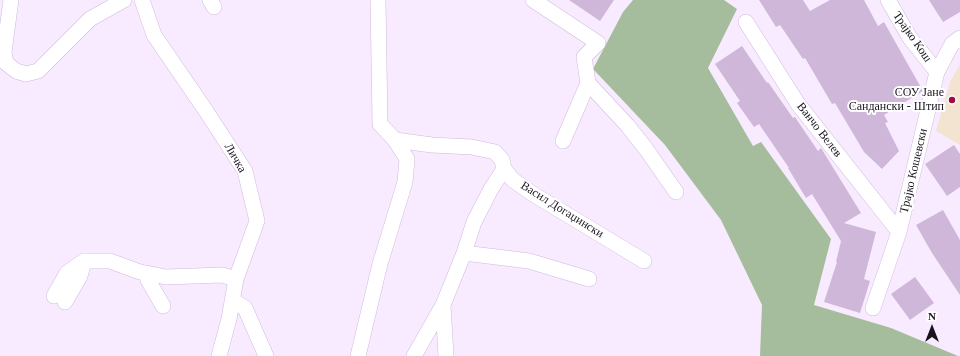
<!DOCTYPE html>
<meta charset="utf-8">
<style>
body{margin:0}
#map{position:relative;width:960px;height:356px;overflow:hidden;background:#f8ebff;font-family:"Times New Roman",serif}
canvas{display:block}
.north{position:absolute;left:912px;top:308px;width:40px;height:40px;-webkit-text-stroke:3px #fff;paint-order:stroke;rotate:0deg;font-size:11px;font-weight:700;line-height:16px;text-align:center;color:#1a131e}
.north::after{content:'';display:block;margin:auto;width:14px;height:18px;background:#1a131e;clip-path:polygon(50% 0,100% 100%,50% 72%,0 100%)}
</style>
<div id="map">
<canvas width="960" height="356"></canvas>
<div class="north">N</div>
</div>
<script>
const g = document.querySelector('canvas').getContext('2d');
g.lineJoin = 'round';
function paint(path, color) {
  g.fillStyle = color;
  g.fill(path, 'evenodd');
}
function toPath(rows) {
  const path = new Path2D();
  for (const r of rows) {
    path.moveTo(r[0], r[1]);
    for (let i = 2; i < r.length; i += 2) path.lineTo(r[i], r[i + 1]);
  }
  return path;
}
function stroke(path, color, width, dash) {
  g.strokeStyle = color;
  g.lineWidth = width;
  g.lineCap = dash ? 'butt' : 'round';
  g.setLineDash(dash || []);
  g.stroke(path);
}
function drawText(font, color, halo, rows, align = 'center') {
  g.font = font + ' "Times New Roman",serif';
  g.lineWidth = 4;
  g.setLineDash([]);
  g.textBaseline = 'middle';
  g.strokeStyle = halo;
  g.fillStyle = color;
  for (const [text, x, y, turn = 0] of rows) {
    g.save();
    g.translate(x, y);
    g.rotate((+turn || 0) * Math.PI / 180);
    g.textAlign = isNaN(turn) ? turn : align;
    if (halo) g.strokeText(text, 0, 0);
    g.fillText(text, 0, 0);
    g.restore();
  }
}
paint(toPath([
 [960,64,960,145,936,131,950,82]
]), '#f3e4d1');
paint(toPath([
 [633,0,724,0,737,9,708,68,753,146,761,142,831,239,814,305,891,328,958,356,760,356,762,305,721,220,665,145,593,69,623,12]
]), '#a5bd9c');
paint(toPath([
 [569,0,614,0,600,21],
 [759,0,803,0,810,11,830,0,864,0,878,26,884,22,923,91,884,115,888,122,885,123,899,151,882,169,864,152,835,103,832,104,805,58,803,59,780,25,776,27],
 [929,0,960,0,960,12,943,22],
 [742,46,767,83,768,82,793,118,795,117,818,151,821,148,861,213,844,223,876,232,864,279,870,281,860,313,824,302,837,262,836,262,841,241,812,194,806,198,788,168,789,168,759,124,754,127,737,103,740,101,715,64],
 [954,145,960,154,960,187,947,196,925,164],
 [943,210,960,240,960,295,932,253,916,225],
 [915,277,934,303,910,320,891,294]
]), '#ceb7d9');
const street = toPath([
 [11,0,4,52,6,63,16,71,26,74,38,71,90,19,124,0],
 [142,0,154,35,206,111,245,171,257,221,236,279,229,319,219,356],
 [210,0,214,7],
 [378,0,380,124,395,140,432,145,472,147,495,152,502,160,504,169,513,180,533,194,644,261],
 [533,0,598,43,584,57,588,83,627,125,646,149,676,192],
 [888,0,910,38,937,72],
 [746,22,798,104,899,232],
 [563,141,588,83],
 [504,169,491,189,474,222,464,253,529,261,589,279],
 [147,273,148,280,163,306],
 [54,296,67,273,84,261,110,261,140,272,166,277,222,275,236,279],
 [232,300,245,308,266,356],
 [65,302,80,276,84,261],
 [873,308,899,232,937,72,952,44,960,38],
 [358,356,380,264,405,182,407,159,395,140],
 [414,356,443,305],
 [446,356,443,305,464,253]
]);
stroke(street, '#cebad9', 16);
stroke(street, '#fff', 15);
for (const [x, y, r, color] of [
 [952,100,4,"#a20947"]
]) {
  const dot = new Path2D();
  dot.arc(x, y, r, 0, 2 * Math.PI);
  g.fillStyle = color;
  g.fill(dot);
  stroke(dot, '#fff', 1.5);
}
drawText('12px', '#1a131e', '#fff', [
 ["Трајко Кош",912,37,55],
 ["Ванчо Велев",819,130,52],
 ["Личка",235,158,60],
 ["Трајко Кошевски",914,171,-77],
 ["Васил Догаџински",562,210,32]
]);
drawText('12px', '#1a131e', '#fff', [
 ["СОУ Јане",944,93],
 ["Сандански - Штип",944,107]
], 'right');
</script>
